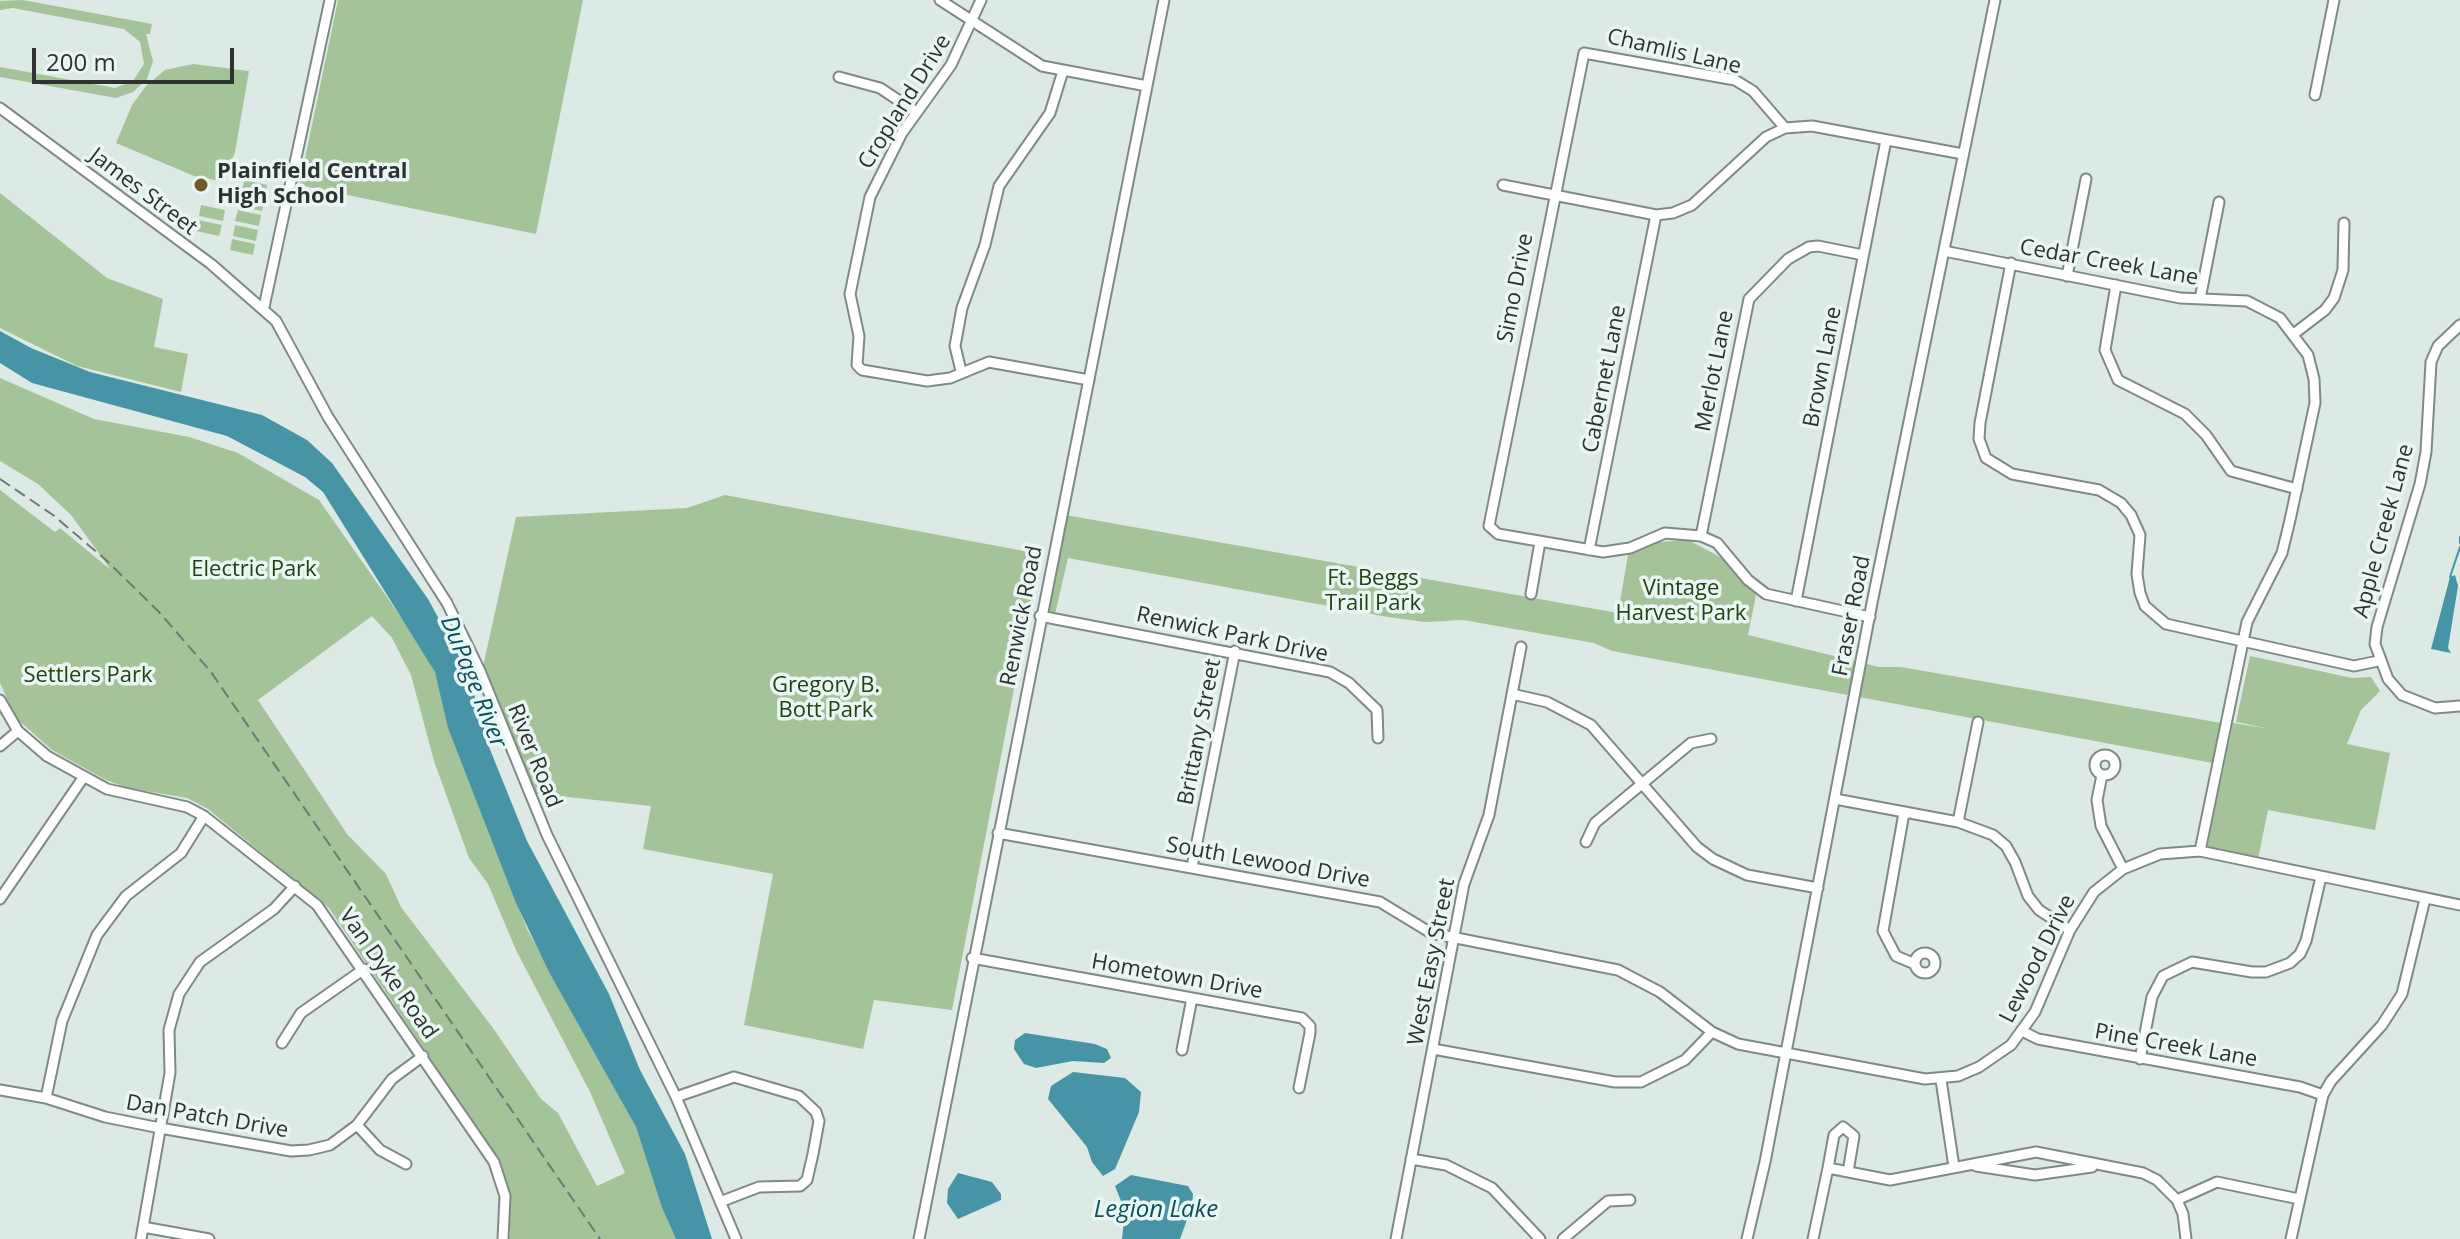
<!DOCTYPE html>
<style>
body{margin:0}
#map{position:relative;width:2460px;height:1239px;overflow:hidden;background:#dde9e5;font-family:"Open Sans",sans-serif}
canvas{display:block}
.scale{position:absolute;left:32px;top:48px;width:202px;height:36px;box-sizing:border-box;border:4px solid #2e3331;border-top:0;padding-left:10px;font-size:24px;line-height:28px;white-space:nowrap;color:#2e3331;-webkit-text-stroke:6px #eaf6f3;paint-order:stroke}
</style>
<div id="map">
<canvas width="2460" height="1239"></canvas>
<div class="scale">200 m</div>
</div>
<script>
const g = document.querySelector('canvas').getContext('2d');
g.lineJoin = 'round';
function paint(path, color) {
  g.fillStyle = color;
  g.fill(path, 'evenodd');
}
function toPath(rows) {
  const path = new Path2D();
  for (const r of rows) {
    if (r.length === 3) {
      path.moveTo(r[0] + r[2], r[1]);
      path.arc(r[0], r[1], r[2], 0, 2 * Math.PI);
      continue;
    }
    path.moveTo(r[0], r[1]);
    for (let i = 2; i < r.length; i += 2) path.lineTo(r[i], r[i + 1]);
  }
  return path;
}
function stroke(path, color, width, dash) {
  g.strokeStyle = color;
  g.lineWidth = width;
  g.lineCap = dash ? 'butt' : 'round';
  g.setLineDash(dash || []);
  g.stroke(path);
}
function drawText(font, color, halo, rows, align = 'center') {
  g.font = font + ' "Open Sans",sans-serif';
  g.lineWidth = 7;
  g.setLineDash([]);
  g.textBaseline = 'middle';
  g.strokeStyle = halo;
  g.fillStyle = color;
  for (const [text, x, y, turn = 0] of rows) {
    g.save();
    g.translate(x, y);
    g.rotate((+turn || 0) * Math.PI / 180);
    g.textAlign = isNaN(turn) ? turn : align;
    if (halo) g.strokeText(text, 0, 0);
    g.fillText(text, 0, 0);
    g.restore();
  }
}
paint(toPath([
 [23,0,152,24,150,34,146,34,153,61,147,79,133,92,116,98,0,77,0,67,115,88,133,81,144,64,140,42,124,29,13,8,0,10,0,1],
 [338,0,583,0,536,234,304,186,298,192],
 [193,64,249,71,235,152,225,177,220,181,194,176,116,143,132,105,146,86,165,70],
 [247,165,271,169,268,180,245,175],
 [244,180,267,185,265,196,242,191],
 [0,193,107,278,163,299,154,347,188,354,181,392,77,366,0,328],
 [241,195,264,200,262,211,239,206],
 [201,205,225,210,223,221,199,216],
 [238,210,261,215,259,226,235,221],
 [198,220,222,225,219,236,196,231],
 [235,225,258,230,256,241,233,236],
 [232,239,255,244,253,255,230,250],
 [0,378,94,419,189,437,238,453,319,500,424,650,435,672,460,758,527,929,636,1127,662,1208,676,1239,505,1239,510,1237,510,1192,488,1144,329,908,208,809,187,798,128,788,106,780,52,750,16,718,0,683,0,490,55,532,60,528,111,570,71,515,38,484,0,461],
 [372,616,392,638,411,675,434,761,469,858,488,884,516,950,590,1092,625,1173,597,1186,558,1113,541,1099,493,1028,401,907,386,874,347,834,258,700],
 [725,495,1040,554,952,1010,874,1000,863,1049,744,1025,773,874,643,849,651,806,531,793,482,671,516,517,687,508],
 [1060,514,1618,613,1628,555,1659,542,1688,540,1724,559,1756,595,1748,635,1879,667,1901,667,2227,724,2218,764,1612,651,1594,643,1463,620,1425,622,1388,617,1068,558,1055,614,1041,611],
 [2250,656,2352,678,2371,677,2380,691,2361,710,2347,744,2390,753,2375,830,2268,810,2258,859,2207,847,2233,723,2271,729,2236,722]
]), '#a4c399');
paint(toPath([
 [0,331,31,348,90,372,262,415,307,440,332,463,428,599,458,654,482,715,489,747,527,841,609,994,640,1070,685,1154,712,1239,676,1239,662,1208,636,1127,549,972,516,903,448,728,435,672,323,492,305,477,227,436,32,383,0,363],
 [2455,575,2458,586,2448,648,2451,653,2431,649,2450,577],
 [1025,1033,1095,1044,1107,1049,1111,1058,1104,1063,1073,1061,1036,1068,1024,1064,1014,1049,1015,1040],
 [1073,1072,1125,1078,1141,1092,1139,1112,1121,1155,1115,1169,1103,1176,1092,1162,1087,1147,1048,1099,1051,1086],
 [958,1173,992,1182,1001,1194,1001,1200,958,1219,947,1203,948,1189],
 [1131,1175,1188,1186,1193,1194,1192,1206,1180,1239,1122,1239,1125,1211,1115,1186]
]), '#4694a6');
stroke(toPath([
 [2460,537,2460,543],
 [2450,577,2460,547]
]), '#4694a6', 2);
const minor = toPath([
 [940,0,1042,66,1147,86],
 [981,0,951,65,902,133,870,197,850,294,859,336,857,365,862,370,927,381,950,378,989,362,1089,380],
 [839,77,880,88,916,112],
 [2315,95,2334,0],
 [0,108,211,264,276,321,328,417,447,603,480,671,547,835,676,1097,736,1239],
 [1785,128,1753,91,1735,80,1584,53,1489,526,1498,534,1603,552,1630,548,1665,533,1701,536,1717,543,1748,580,1766,594,1870,617],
 [1503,185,1656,215,1673,213,1692,205,1766,137,1785,128,1812,126,1963,154],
 [1944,251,2180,298,2247,301,2280,318,2308,355,2314,379,2315,403,2290,520,2282,553,2247,622,2200,851],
 [2011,263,1980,423,1979,439,1986,458,2012,474,2099,490,2121,503,2131,515,2140,535,2137,574,2140,593,2145,606,2166,624,2354,666,2378,661],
 [2067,276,2086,179],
 [2116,285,2105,350,2118,380,2185,414,2206,435,2231,471,2297,489],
 [2200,299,2219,202],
 [264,307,330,0],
 [2460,325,2438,346,2431,362,2426,452,2420,484,2377,627,2375,644,2388,679,2402,695,2435,708,2460,706],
 [2295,333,2325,310,2334,298,2343,270,2344,223],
 [961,371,955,346,962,308,985,245,999,186,1050,113,1063,71],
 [1701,536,1749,299,1788,259,1809,247,1818,246,1863,255],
 [1589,550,1656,215],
 [1531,594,1540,542],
 [1796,601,1886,140],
 [1040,616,1330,672,1349,683,1377,710,1378,738],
 [1512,694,1547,702,1591,725,1697,847,1713,859,1747,875,1818,888],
 [0,700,18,731,47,756,107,789,187,807,204,816,317,905,494,1162,505,1196,503,1239],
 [0,746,18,731],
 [2105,765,10],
 [2102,775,2097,800,2101,826,2123,869],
 [1835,799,1958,822,1993,835,2006,846,2015,862,2028,896,2039,910,2070,930],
 [1904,813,1883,931,1896,956,1915,964],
 [1958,822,1978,722],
 [998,833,1380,902,1431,933,1618,970,1660,992,1712,1032,1738,1044,1925,1079,1958,1076,1979,1067,2011,1045,2035,1012,2070,930,2094,892,2123,869,2160,854,2200,851,2460,905],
 [1586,842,1595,823,1691,743,1711,739],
 [1192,867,1235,651],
 [0,899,83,778],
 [1925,963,10],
 [972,958,1302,1018,1310,1026,1310,1033,1299,1088],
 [2024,1032,2038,1039,2300,1087,2323,1095],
 [282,1043,301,1013,364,969],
 [1433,1049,1615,1082,1641,1082,1685,1060,1712,1032],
 [1182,1050,1192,998],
 [2140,1059,2152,997,2163,976,2192,962,2252,972,2266,972,2290,963,2300,954,2306,941,2321,877],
 [1941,1080,1954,1167],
 [0,1090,46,1098,105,1117,160,1128,291,1151,309,1150,330,1145,357,1125,392,1079,423,1056],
 [676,1097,734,1077,799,1096,816,1112,819,1121,813,1154,807,1180,800,1186,759,1187,720,1202],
 [46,1098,62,1021,97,935,126,896,181,853,204,816],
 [357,1125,380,1150,406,1164],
 [1411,1159,1446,1165,1492,1188,1540,1239],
 [1976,1166,2035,1175,2092,1167],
 [1828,1168,1834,1135,1843,1127,1854,1136,1848,1172],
 [2177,1200,2217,1182,2299,1199],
 [143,1227,209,1239],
 [141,1239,170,1073,169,1030,179,994,200,962,274,909,295,886],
 [919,1239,1164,0],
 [1396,1239,1464,884,1489,815,1521,647],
 [1563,1239,1608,1201,1630,1200],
 [1747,1239,1765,1162,1872,603,1995,0],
 [1813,1239,1828,1168,1890,1180,2036,1152,2143,1173,2157,1180,2177,1200,2183,1214,2186,1239],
 [2291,1239,2323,1095,2331,1081,2382,1025,2402,994,2425,899]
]);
stroke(minor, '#7f8a87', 13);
stroke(minor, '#fff', 9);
stroke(toPath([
 [0,479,53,515,106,560,159,612,211,672,600,1239]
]), '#717875', 2, [12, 6]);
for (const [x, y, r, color] of [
 [201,185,8,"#725729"]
]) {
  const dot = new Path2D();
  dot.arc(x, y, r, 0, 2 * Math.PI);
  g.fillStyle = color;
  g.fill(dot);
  stroke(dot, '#eaf6f3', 3);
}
drawText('22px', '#2e3331', '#eaf6f3', [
 ["Chamlis Lane",1674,52,13],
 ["Cropland Drive",905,102,-58],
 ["James Street",143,192,37],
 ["Cedar Creek Lane",2109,263,10],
 ["Simo Drive",1516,288,-79],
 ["Brown Lane",1823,367,-79],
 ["Merlot Lane",1715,371,-79],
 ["Cabernet Lane",1605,379,-79],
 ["Apple Creek Lane",2384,531,-75],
 ["Renwick Road",1022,616,-79],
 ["Fraser Road",1852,616,-79],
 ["Renwick Park Drive",1232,635,12],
 ["Brittany Street",1200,732,-79],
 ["River Road",534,756,68],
 ["South Lewood Drive",1268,863,10],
 ["Lewood Drive",2038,959,-63],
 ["West Easy Street",1432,962,-79],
 ["Van Dyke Road",388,974,55],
 ["Hometown Drive",1177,977,10],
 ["Pine Creek Lane",2176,1046,10],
 ["Dan Patch Drive",207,1117,10]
]);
drawText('bold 22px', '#2e3331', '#eaf6f3', [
 ["Plainfield Central",217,172],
 ["High School",217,197]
], 'left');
drawText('22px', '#214410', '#eaf6f3', [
 ["Electric Park",254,570],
 ["Ft. Beggs",1373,579],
 ["Trail Park",1373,604],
 ["Vintage",1681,589],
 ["Harvest Park",1681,614],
 ["Settlers Park",88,676],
 ["Gregory B.",826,686],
 ["Bott Park",826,711]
]);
drawText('italic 24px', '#0a505e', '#eaf6f3', [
 ["DuPage River",473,682,68],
 ["Legion Lake",1156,1210]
]);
</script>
